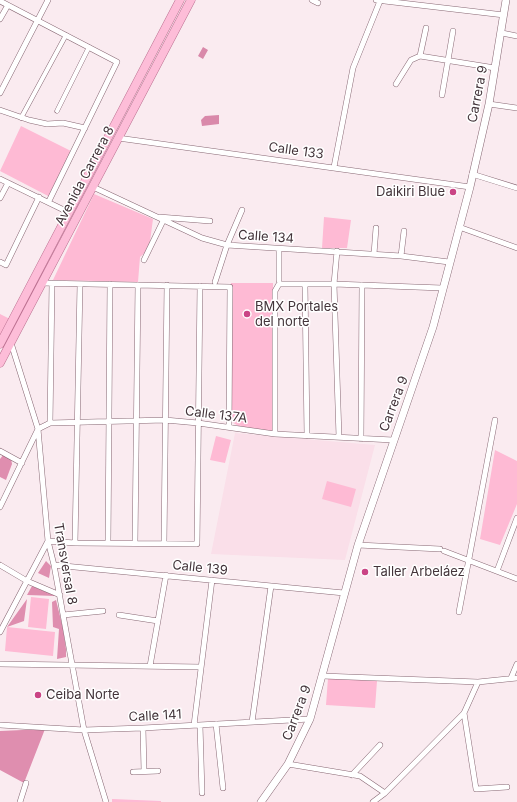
<!DOCTYPE html>
<meta charset="utf-8">
<style>
body{margin:0}
canvas{display:block;background:#faebf0}
</style>
<canvas width="517" height="802"></canvas>
<script>
const g = document.querySelector('canvas').getContext('2d');
g.lineJoin = 'round';
function paint(path, color) {
  g.fillStyle = color;
  g.fill(path, 'evenodd');
}
function toPath(rows) {
  const path = new Path2D();
  for (const r of rows) {
    path.moveTo(r[0], r[1]);
    for (let i = 2; i < r.length; i += 2) path.lineTo(r[i], r[i + 1]);
  }
  return path;
}
function stroke(path, color, width, dash) {
  g.strokeStyle = color;
  g.lineWidth = width;
  g.lineCap = dash ? 'butt' : 'round';
  g.setLineDash(dash || []);
  g.stroke(path);
}
function drawText(font, color, halo, rows, align = 'center') {
  g.font = font + ' Inter,sans-serif';
  g.lineWidth = 3;
  g.setLineDash([]);
  g.textBaseline = 'middle';
  g.strokeStyle = halo;
  g.fillStyle = color;
  for (const [text, x, y, turn = 0] of rows) {
    g.save();
    g.translate(x, y);
    g.rotate((+turn || 0) * Math.PI / 180);
    g.textAlign = isNaN(turn) ? turn : align;
    if (halo) g.strokeText(text, 0, 0);
    g.fillText(text, 0, 0);
    g.restore();
  }
}
paint(toPath([
 [235,433,375,445,345,560,211,554]
]), '#fadfe9');
paint(toPath([
 [21,126,73,152,50,197,0,171],
 [94,194,153,219,149,249,140,257,138,282,53,280],
 [324,217,351,220,347,248,322,248],
 [231,283,273,283,273,433,242,428,230,421],
 [0,314,12,320,0,343],
 [216,436,231,440,225,463,210,460],
 [495,450,517,461,517,504,500,545,480,539],
 [327,481,356,489,351,507,322,499],
 [31,597,49,599,46,629,28,627],
 [7,627,55,632,53,656,5,651],
 [328,678,377,681,375,708,326,705],
 [112,799,161,801,161,802,112,802]
]), '#febad4');
paint(toPath([
 [4,454,11,458,12,464,6,480,0,477,0,459],
 [46,561,51,566,49,578,38,573],
 [32,586,56,596,27,595],
 [27,599,24,621,7,627],
 [56,600,63,628,66,649,66,657,57,659,59,629,53,627,52,602],
 [45,729,24,783,0,770,0,731]
]), '#df8eaf');
paint(toPath([
 [203,47,208,50,203,59,198,56],
 [219,115,219,124,202,126,201,120,205,116]
]), '#d989aa');
const pedestrian = toPath([
 [57,111,89,47],
 [21,118,66,35]
]);
const minor = toPath([
 [312,0,318,3],
 [376,0,504,15],
 [0,1,117,62,49,201],
 [0,19,8,5],
 [502,33,517,36],
 [420,56,495,68],
 [396,84,411,60,420,56,426,28],
 [0,93,48,0],
 [442,95,453,31],
 [489,104,517,108],
 [0,110,29,120,47,124,63,123,85,128],
 [118,138,470,187],
 [334,167,353,68,380,1],
 [472,174,517,188],
 [0,179,68,212],
 [93,187,202,238,227,245,401,256,449,262],
 [0,198,8,183],
 [159,217,210,221],
 [459,227,517,248],
 [279,249,279,280],
 [337,251,334,284,339,437],
 [374,254,376,228],
 [401,256,404,231],
 [144,260,163,221],
 [0,262,6,265,39,197],
 [215,282,227,245,242,210],
 [42,283,230,287,229,427],
 [305,285,307,436],
 [11,343,38,429,48,541,54,565,84,730,106,802],
 [50,423,52,283],
 [275,434,275,291,279,284,334,284,442,288],
 [361,439,362,285],
 [0,451,22,463],
 [0,507,38,429,50,423,165,420,198,423,275,434,393,440],
 [75,543,80,284],
 [108,543,110,284],
 [135,543,138,285],
 [164,543,167,285],
 [358,545,440,549],
 [444,551,517,579],
 [0,565,27,581,60,595],
 [54,565,344,593],
 [497,571,517,518],
 [459,612,495,420],
 [63,615,103,611],
 [119,615,158,621],
 [0,632,48,541,75,543,197,544,200,286],
 [0,664,201,667],
 [150,666,166,575],
 [323,676,478,682,517,678],
 [511,678,517,664],
 [464,713,476,789,507,787],
 [252,722,271,586],
 [216,724,223,788],
 [0,725,84,730,143,728,310,719],
 [194,725,212,580],
 [200,725,202,793],
 [143,728,144,771],
 [288,764,360,776,385,793],
 [133,772,158,771],
 [352,775,380,745],
 [20,802,26,783],
 [373,802,385,793,464,713,478,682]
]);
const tertiary = toPath([
 [261,802,288,764,310,719,358,545,433,327,470,187,489,104,506,0]
]);
const primary = toPath([
 [0,344,180,0],
 [0,363,191,0]
]);
stroke(pedestrian, '#886874', 5);
stroke(minor, '#886874', 6);
stroke(tertiary, '#886874', 8);
stroke(primary, '#bb7090', 9);
stroke(pedestrian, '#fff', 4);
stroke(minor, '#fff', 5);
stroke(tertiary, '#fff', 7);
stroke(primary, '#fdbdd8', 8);
for (const [x, y, r, color] of [
 [453,192,4,"#ca4485"],
 [247,314,4,"#ca4485"],
 [365,572,4,"#ca4485"],
 [38,695,4,"#ca4485"]
]) {
  const dot = new Path2D();
  dot.arc(x, y, r, 0, 2 * Math.PI);
  g.fillStyle = color;
  g.fill(dot);
  stroke(dot, '#fff', 1.5);
}
drawText('13px', '#43343a', '#fff', [
 ["Carrera 9",478,94,-79],
 ["Calle 133",296,151,8],
 ["Avenida Carrera 8",85,176,-62],
 ["Calle 134",266,237,4],
 ["Carrera 9",394,404,-69],
 ["Calle 137A",216,415,7],
 ["Transversal 8",65,564,80],
 ["Calle 139",200,568,6],
 ["Carrera 9",297,713,-69],
 ["Calle 141",155,716,-3]
]);
drawText('13px', '#43343a', '#fff', [
 ["Daikiri Blue",445,192,"right"],
 ["BMX Portales",255,307],
 ["del norte",255,322],
 ["Taller Arbeláez",373,572],
 ["Ceiba Norte",46,695]
], 'left');
</script>
